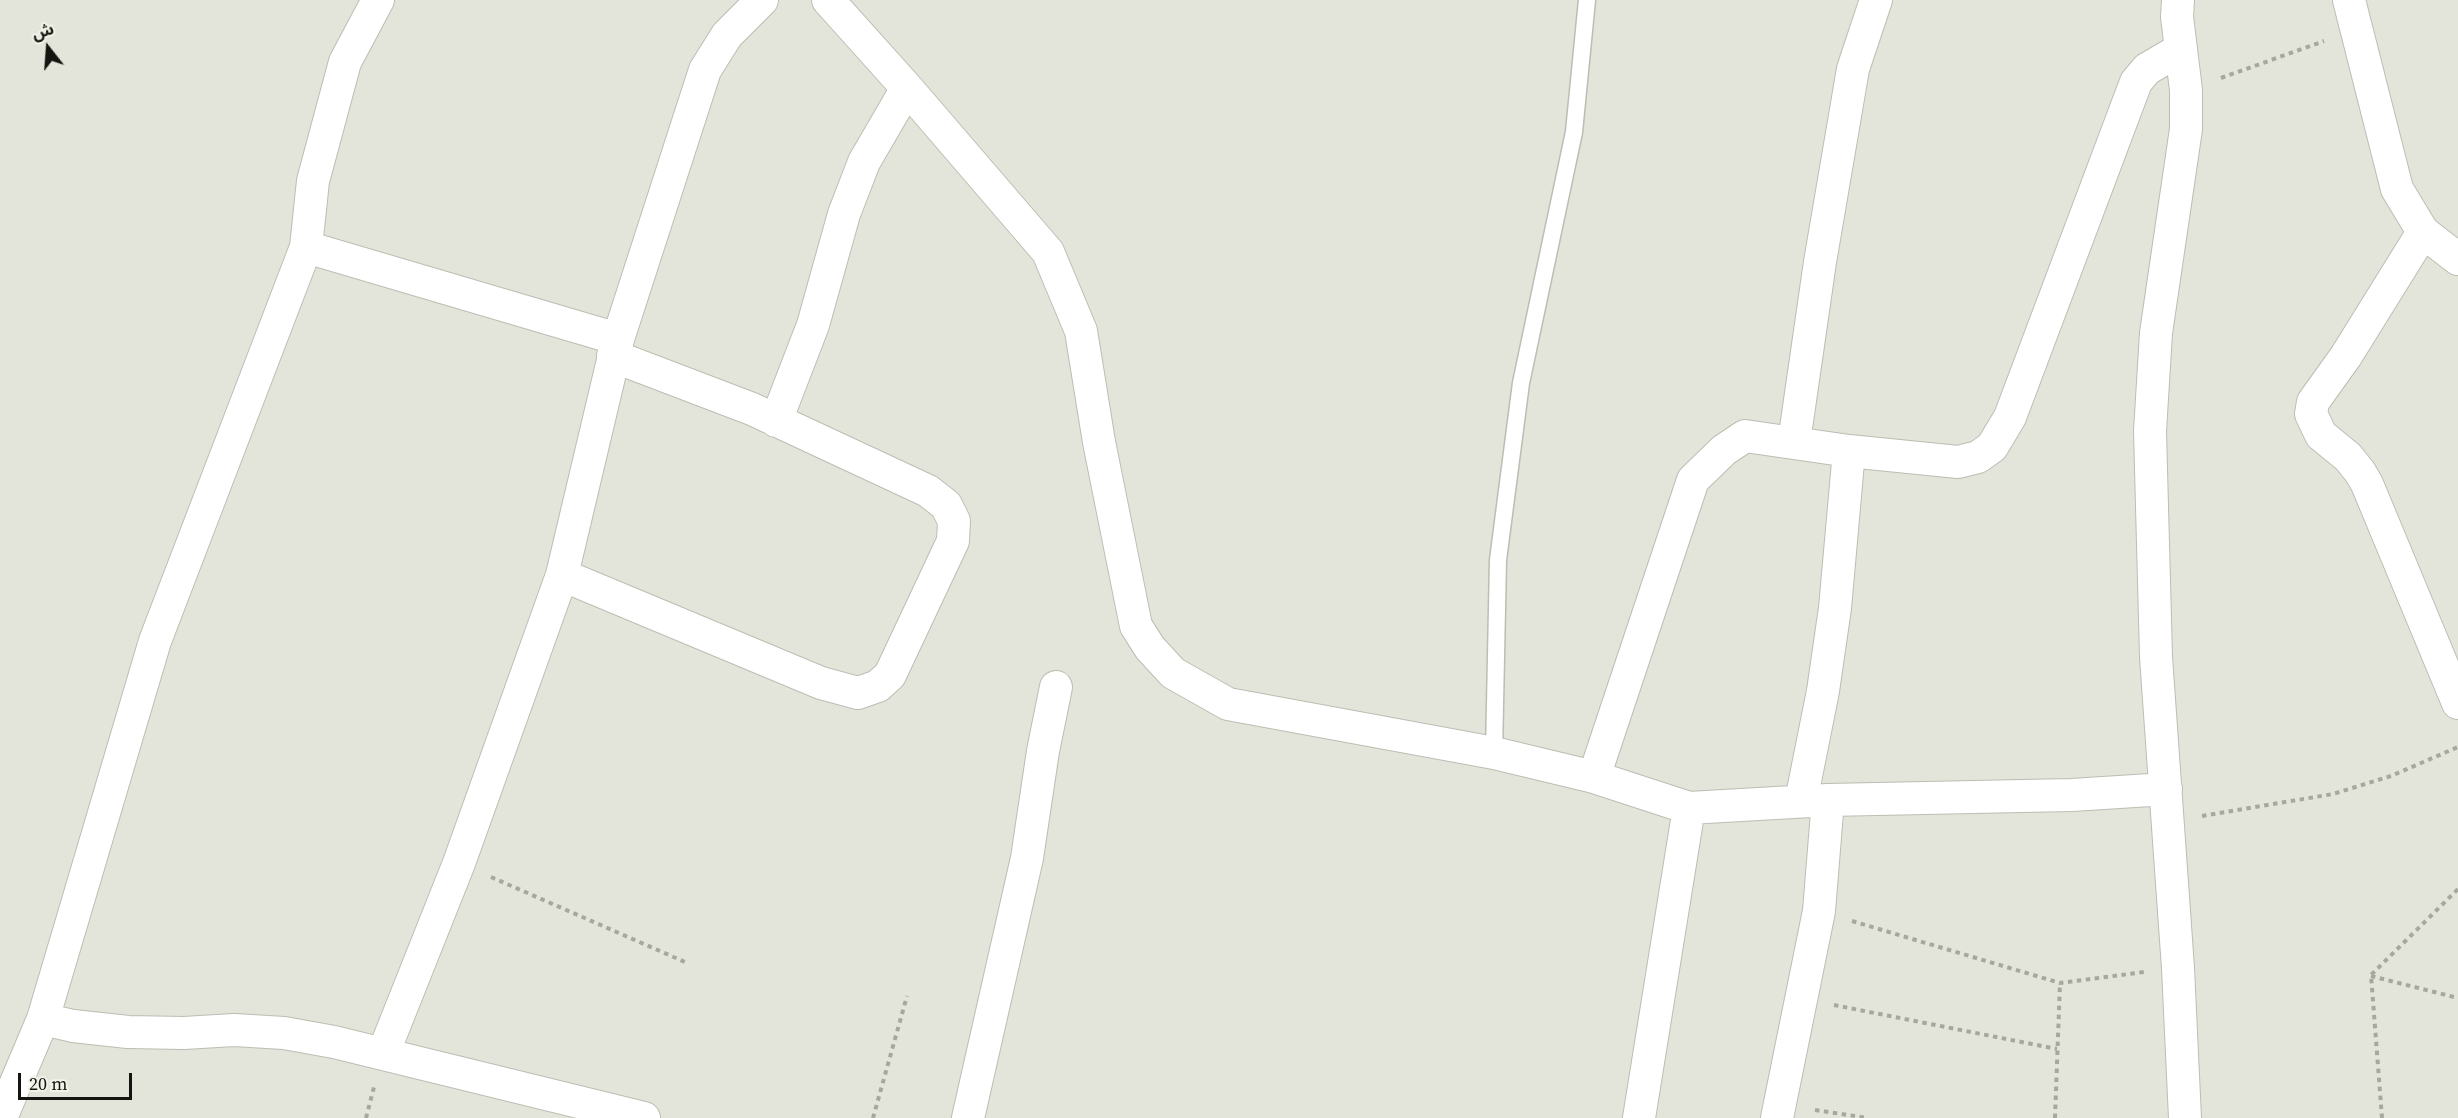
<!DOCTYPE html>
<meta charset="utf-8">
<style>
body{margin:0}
#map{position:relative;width:2458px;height:1118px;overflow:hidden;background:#e4e5da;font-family:"Source Serif 4","Noto Sans Arabic",serif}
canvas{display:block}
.north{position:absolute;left:18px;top:18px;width:60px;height:60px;-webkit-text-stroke:4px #f2f3e8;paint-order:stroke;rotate:343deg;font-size:16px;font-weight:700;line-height:24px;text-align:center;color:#141511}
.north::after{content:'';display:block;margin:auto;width:21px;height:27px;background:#141511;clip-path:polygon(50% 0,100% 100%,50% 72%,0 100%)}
.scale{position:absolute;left:18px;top:1073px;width:114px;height:27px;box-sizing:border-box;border:3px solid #141511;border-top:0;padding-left:8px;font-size:18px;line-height:21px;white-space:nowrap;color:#141511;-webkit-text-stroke:4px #f2f3e8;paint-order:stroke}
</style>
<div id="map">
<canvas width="2458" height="1118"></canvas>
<div class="north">ش</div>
<div class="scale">20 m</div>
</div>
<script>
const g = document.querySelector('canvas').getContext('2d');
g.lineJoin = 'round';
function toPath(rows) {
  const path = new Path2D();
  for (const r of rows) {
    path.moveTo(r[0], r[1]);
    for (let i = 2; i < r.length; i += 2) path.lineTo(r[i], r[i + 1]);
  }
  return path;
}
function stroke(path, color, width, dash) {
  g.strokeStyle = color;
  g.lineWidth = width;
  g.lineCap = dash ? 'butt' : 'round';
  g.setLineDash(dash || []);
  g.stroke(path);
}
const lane = toPath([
 [1494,753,1498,560,1521,383,1574,132,1587,0]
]);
const street = toPath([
 [828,0,907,88,1048,252,1081,331,1099,442,1136,626,1150,648,1173,673,1228,704,1494,753,1594,777,1689,808,1828,800,2072,795,2166,789],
 [2178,0,2177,17,2186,90,2186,129,2156,333,2150,431,2156,657,2178,968,2185,1118],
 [2349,0,2397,189,2423,232,2458,259],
 [2423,232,2346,356,2313,402,2311,414,2321,435,2348,457,2360,472,2367,484,2458,703],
 [306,247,618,339,562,575,459,863,383,1054],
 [618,339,705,70,727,35,762,0],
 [776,421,813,325,844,214,864,162,907,88],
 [1794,442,1820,262,1853,69,1876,0],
 [562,575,821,683,858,693,878,686,890,675,953,541,954,521,946,505,928,491,752,409,613,356],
 [1594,777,1693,480,1724,450,1745,436,1849,451,1958,462,1978,457,1992,447,2010,417,2136,82,2147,69,2181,49],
 [1801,801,1823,691,1835,608,1849,451],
 [43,1019,73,1026,128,1032,184,1033,234,1030,284,1033,334,1042,644,1118],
 [1,1118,43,1019,155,641,306,247,313,181,345,62,378,0],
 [968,1118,1027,858,1043,751,1056,687],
 [1639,1118,1689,808],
 [1777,1118,1819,911,1828,800]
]);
stroke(lane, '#bcbdb3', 19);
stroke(street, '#bcbdb3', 34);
stroke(toPath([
 [2221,78,2324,41],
 [2202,816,2333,794,2391,776,2458,747],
 [491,877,685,962],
 [1852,921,2060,983,2144,972],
 [2371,976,2458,998],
 [1834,1005,2057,1049],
 [1815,1110,1868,1118],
 [366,1118,374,1087],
 [873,1118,907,996],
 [2055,1118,2060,983],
 [2382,1118,2371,975,2458,889]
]), '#a6a79e', 4, [4.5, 4.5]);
stroke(lane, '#fff', 16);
stroke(street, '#fff', 32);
</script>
